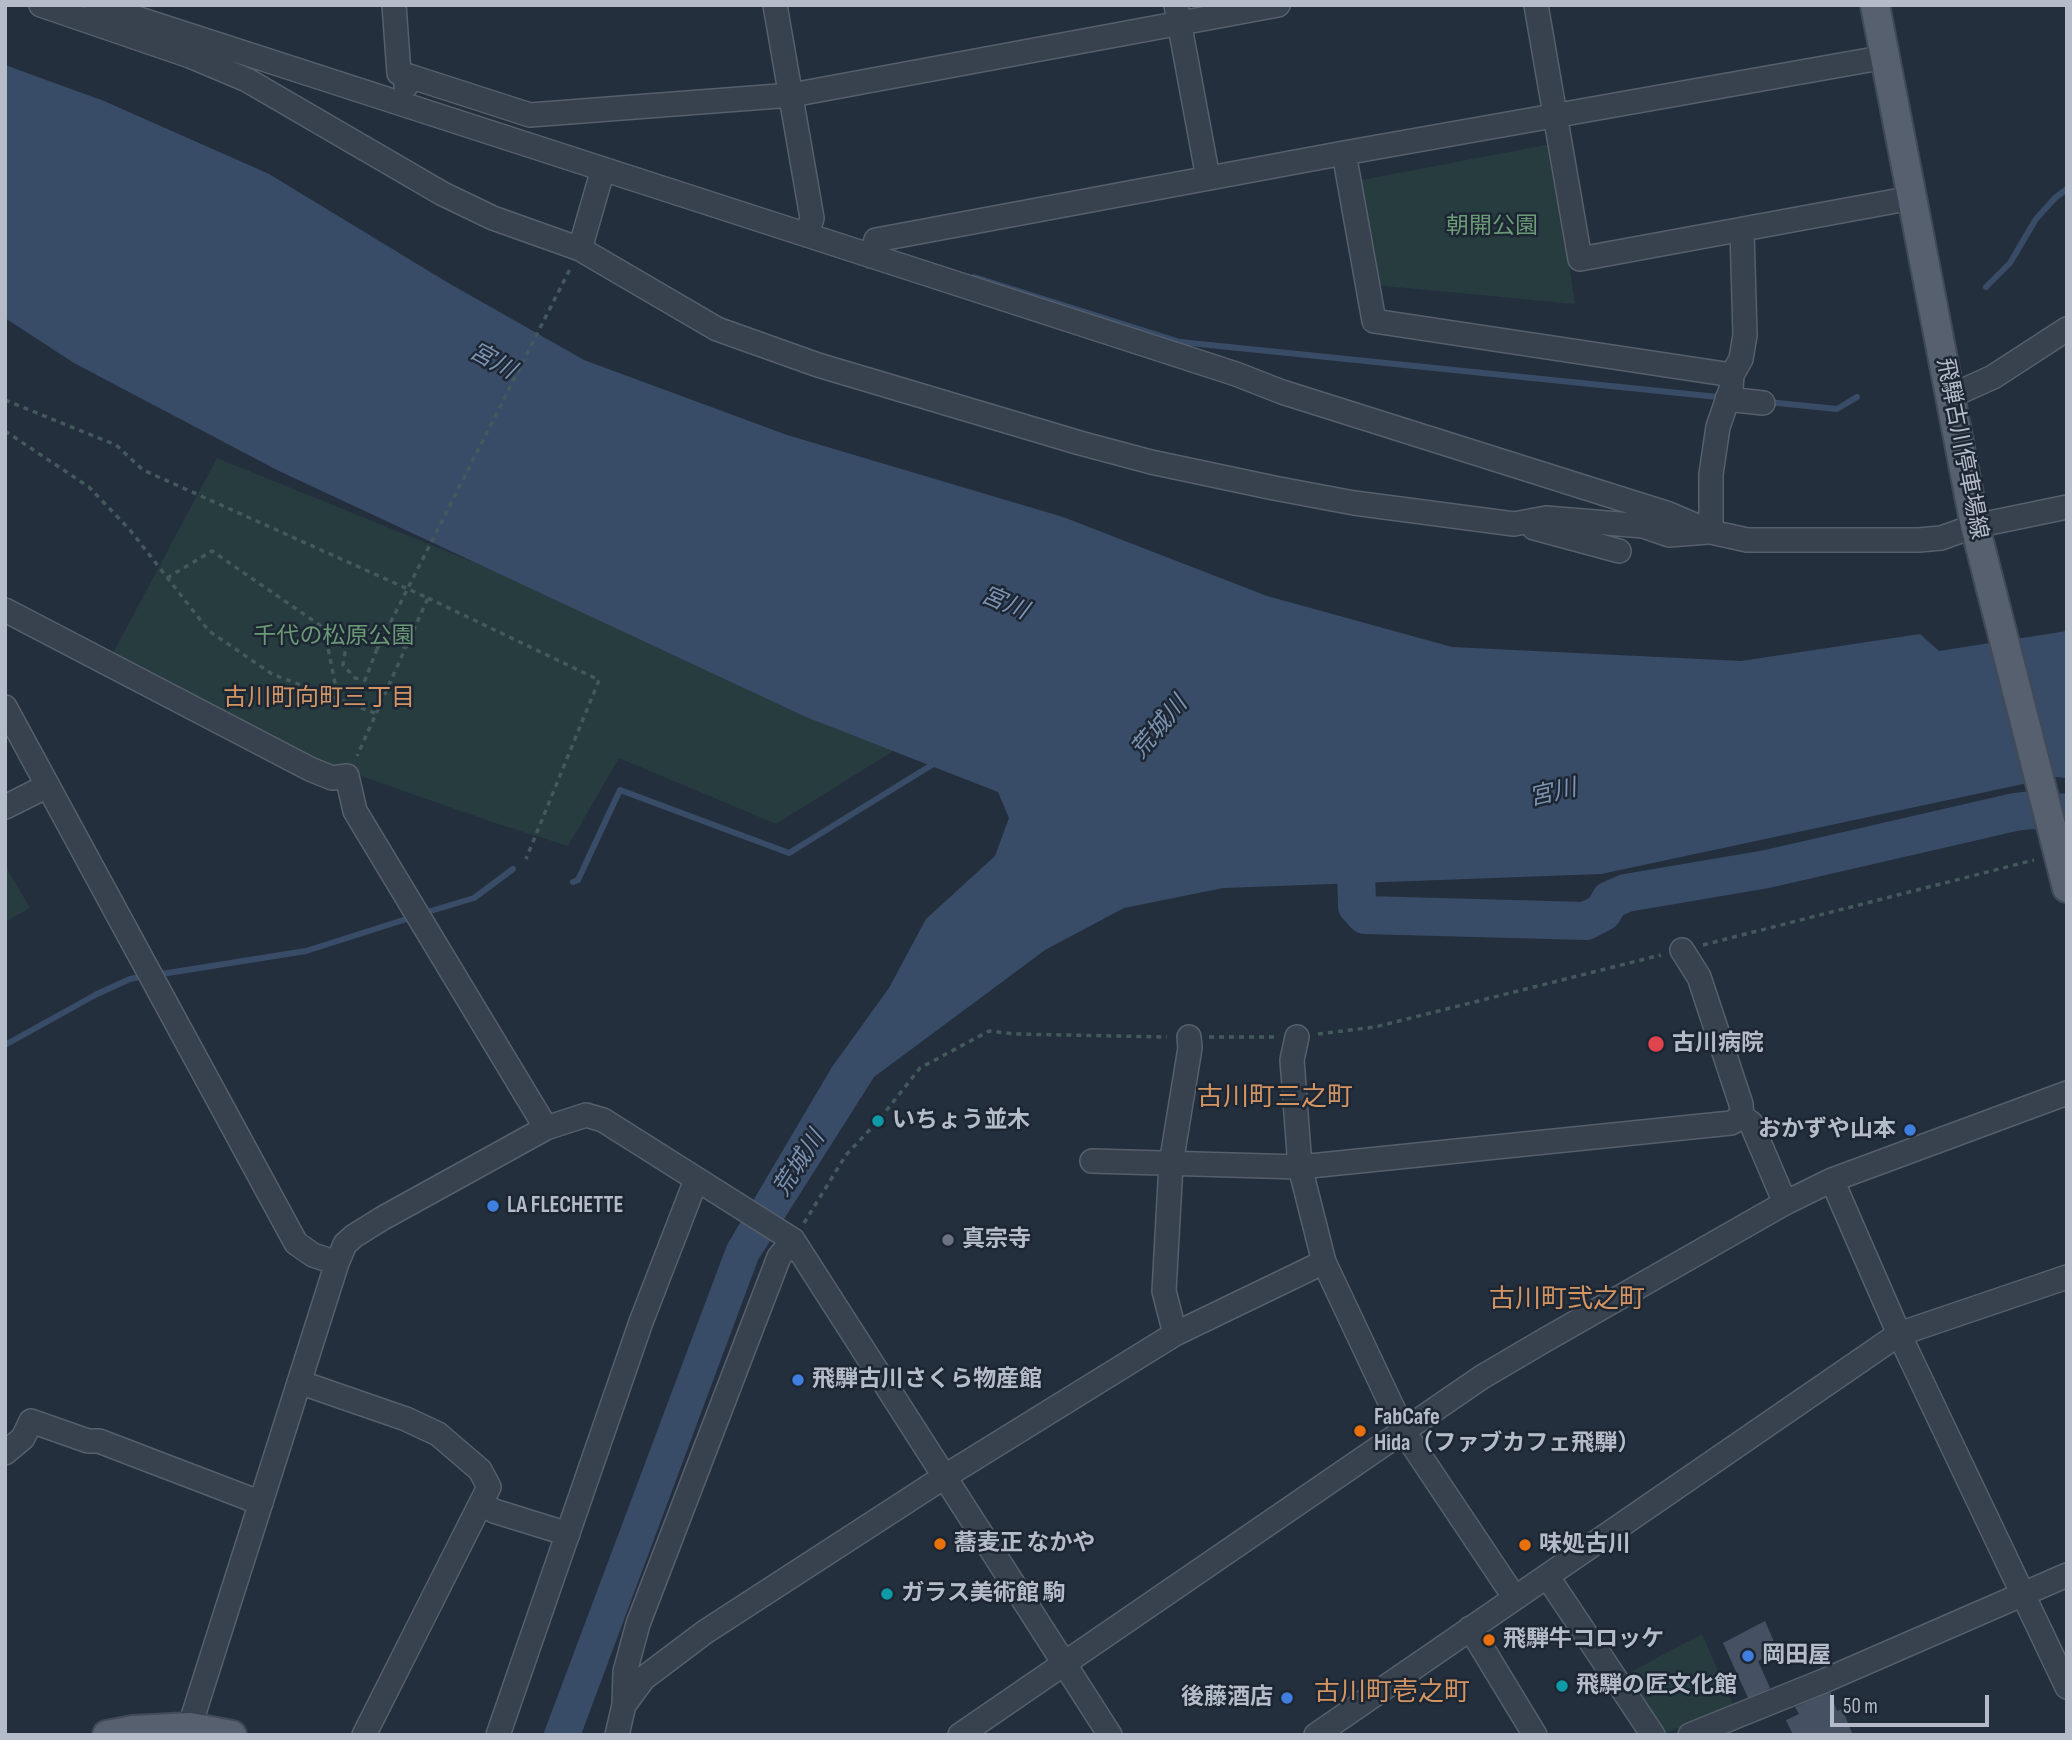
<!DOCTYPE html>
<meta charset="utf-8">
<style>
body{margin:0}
#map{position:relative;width:2072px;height:1740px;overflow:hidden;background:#242f3e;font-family:"Sofia Sans Condensed",sans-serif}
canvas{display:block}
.frame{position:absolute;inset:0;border:7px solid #b4bcc9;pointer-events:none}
.scale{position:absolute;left:1830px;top:1695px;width:159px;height:32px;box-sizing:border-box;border:4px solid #b4bcc9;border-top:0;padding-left:9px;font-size:21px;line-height:24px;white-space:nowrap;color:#b4bcc9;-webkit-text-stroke:5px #1d2633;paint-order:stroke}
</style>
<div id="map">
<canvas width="2072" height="1740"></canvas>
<div class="frame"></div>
<div class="scale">50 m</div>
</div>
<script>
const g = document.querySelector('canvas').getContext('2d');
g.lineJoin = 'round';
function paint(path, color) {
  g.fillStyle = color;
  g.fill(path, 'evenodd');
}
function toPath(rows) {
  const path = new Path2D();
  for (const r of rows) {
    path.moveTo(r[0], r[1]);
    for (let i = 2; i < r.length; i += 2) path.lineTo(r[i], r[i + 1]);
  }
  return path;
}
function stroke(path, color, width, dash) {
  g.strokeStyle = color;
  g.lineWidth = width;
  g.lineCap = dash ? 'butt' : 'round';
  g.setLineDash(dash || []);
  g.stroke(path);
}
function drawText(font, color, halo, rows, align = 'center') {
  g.font = font + ' "Sofia Sans Condensed","Noto Sans JP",sans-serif';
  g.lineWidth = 5;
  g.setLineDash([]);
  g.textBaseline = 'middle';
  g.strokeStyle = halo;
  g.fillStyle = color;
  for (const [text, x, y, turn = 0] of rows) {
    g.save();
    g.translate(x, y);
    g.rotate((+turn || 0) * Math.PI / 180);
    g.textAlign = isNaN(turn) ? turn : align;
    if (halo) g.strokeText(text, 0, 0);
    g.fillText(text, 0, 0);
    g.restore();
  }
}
paint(toPath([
 [1551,144,1575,304,1374,285,1356,181],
 [217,458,911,740,776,824,619,758,568,846,495,823,284,749,112,655],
 [5,865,30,908,5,922],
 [1702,1634,1733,1705,1664,1734,1625,1675]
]), '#263c3f');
paint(toPath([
 [5,65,104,101,269,174,445,281,584,360,787,435,1063,517,1267,596,1452,647,1741,661,1920,634,1939,651,2067,631,2067,778,2056,777,1601,874,1223,888,1124,908,1045,950,874,1077,758,1260,581,1735,543,1735,727,1245,832,1067,889,988,926,919,995,856,1009,818,998,792,806,717,277,470,74,363,5,318]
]), '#394c67');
stroke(toPath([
 [974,277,1180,342,1718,397],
 [1986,287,2010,263,2036,219,2055,198,2067,189],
 [1768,402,1837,409,1857,397],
 [573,882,578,880,620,790,789,853,935,763],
 [424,913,474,898,513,869],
 [155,975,306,951,413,917],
 [5,1045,97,994,130,979,144,976]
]), '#394c67', 6);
stroke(toPath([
 [1355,831,1357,906,1365,915,1586,921,1603,912,1610,900,1626,893,1767,869,2015,812,2031,810,2067,813]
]), '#394c67', 38);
paint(toPath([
 [1765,1621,1778,1651,1758,1661,1770,1688,1749,1700,1723,1643],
 [1830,1691,1837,1711,1842,1709,1853,1735,1793,1735,1786,1720,1799,1714,1795,1707]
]), '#455162');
const minor = toPath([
 [41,5,190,56,247,80,443,194,493,218,580,249,717,329,818,365,1080,443,1151,462,1274,488,1354,503,1514,524,1546,518,1643,526,1669,535,1708,532],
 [96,5,807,235,1236,374,1282,392,1669,514,1711,532,1747,540,1919,540,1941,538,1975,526,2067,507],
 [394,5,399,73,409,76,406,86],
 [775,5,812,218,807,235],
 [1176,5,1208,178],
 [1536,5,1580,259,1912,198],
 [409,76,530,115,792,95,1278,5],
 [1344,153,1374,321,1732,375],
 [580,249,603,169],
 [871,256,876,240,1344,153,1886,57],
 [1951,396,1993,377,2067,329],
 [1727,399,1763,403],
 [1534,528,1619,551],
 [1711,532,1711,474,1718,427,1731,389,1732,375,1741,359,1745,335,1742,230],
 [5,610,310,769,332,778,347,776,355,811,546,1128,586,1115,603,1120,793,1240,1110,1735],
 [5,707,296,1243,313,1255,337,1263],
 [5,807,47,786],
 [1682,950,1699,977,1741,1104,1742,1117],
 [1297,1037,1292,1060,1300,1167,1324,1262,1404,1432,1515,1598],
 [1742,1117,1751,1123,1785,1203],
 [1092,1161,1300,1167,1731,1123,1742,1117],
 [1832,1180,1899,1334,2067,1687],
 [1175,1334,1164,1291,1171,1164,1190,1048,1189,1037],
 [299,1382,406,1419,438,1434,480,1470,489,1487,364,1735],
 [5,1453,23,1438,31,1421,88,1441,99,1441,261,1503],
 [481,1503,494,1511,568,1534],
 [1547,1576,1653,1735],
 [1470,1628,1535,1735],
 [624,1705,644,1678,705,1632,944,1477,1175,1334,1324,1262],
 [187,1735,337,1263,345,1244,354,1236,383,1218,546,1128],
 [498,1735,641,1322,696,1180],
 [617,1735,624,1705,625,1672,638,1624,779,1257,793,1240],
 [960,1735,1482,1377,1545,1340,1785,1203,1832,1180,2067,1093],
 [1316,1735,1899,1334,2067,1277],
 [1690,1735,1826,1680,2067,1575]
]);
const major = toPath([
 [1875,5,1975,526,2067,888],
 [107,1735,133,1730,190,1727,232,1735]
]);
stroke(minor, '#565f6c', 26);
stroke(major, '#414a57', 32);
stroke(toPath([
 [5,400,116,445,143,470,428,598,357,756],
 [5,431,89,487,130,530,209,631,272,674,377,714],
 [167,578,212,551,324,628,338,698],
 [428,598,599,680,526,859],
 [377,649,365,680,355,678,343,665,346,646,363,627,406,648],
 [1703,945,2034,860],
 [1318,1034,1375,1027,1661,955],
 [1209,1037,1275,1037],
 [804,1223,846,1155,878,1121,920,1068,989,1031,1015,1034,1167,1037]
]), '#44595c', 3.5, [5, 5]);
stroke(minor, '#38414e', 23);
stroke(major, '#56606e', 28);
stroke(toPath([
 [377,649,570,269]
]), '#44595c', 3.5, [5, 5]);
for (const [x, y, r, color] of [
 [1656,1044,9,"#e0444e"],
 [878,1121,7,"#0f9aa8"],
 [1910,1130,7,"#3f7fe0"],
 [493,1206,7,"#3f7fe0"],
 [948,1240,7,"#6b7280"],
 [798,1380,7,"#3f7fe0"],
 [1360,1431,7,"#e8710a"],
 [940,1544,7,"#e8710a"],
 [1525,1545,7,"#e8710a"],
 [887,1594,7,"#0f9aa8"],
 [1489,1640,7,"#e8710a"],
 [1748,1656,7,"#3f7fe0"],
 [1562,1686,7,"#0f9aa8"],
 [1287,1698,7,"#3f7fe0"]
]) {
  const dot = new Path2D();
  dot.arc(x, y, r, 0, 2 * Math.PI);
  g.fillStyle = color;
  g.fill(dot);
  stroke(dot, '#1d2633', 2.5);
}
drawText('23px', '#6b9a76', '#1d2633', [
 ["朝開公園",1492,227],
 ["千代の松原公園",334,637]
]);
drawText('23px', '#b4bcc9', '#1d2633', [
 ["飛騨古川停車場線",1961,449,79]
]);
drawText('bold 23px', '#b4bcc9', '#1d2633', [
 ["古川病院",1672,1044],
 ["いちょう並木",892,1121],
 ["おかずや山本",1896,1130,"right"],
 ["LA FLECHETTE",507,1206],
 ["真宗寺",962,1240],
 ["飛騨古川さくら物産館",812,1380],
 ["FabCafe",1374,1418],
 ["Hida（ファブカフェ飛騨）",1374,1444],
 ["蕎麦正 なかや",954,1544],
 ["味処古川",1539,1545],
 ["ガラス美術館 駒",901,1594],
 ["飛騨牛コロッケ",1503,1640],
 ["岡田屋",1762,1656],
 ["飛騨の匠文化館",1576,1686],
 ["後藤酒店",1273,1698,"right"]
], 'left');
drawText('italic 24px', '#7c92b1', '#1d2633', [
 ["宮川",492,362,29],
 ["宮川",1004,604,23],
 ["荒城川",1160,728,-50],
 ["宮川",1553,794,-13],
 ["荒城川",800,1164,-57]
]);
drawText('24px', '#d59563', '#1d2633', [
 ["古川町向町三丁目",319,699]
]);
drawText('26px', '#d59563', '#1d2633', [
 ["古川町三之町",1275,1098],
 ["古川町弐之町",1567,1300],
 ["古川町壱之町",1392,1693]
]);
</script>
